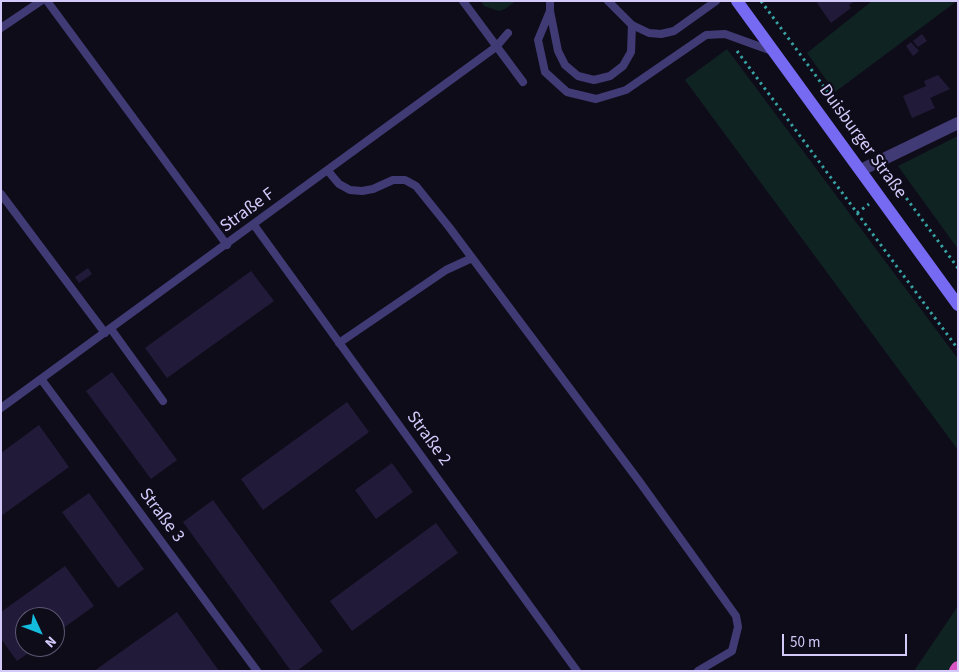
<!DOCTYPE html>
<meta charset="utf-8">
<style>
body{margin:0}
#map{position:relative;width:959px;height:672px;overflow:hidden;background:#0f0c1a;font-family:"Source Sans 3",sans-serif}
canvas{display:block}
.frame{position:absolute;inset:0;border:2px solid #d3cafa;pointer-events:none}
.north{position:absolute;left:15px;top:607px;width:50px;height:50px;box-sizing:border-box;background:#0f0c1a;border:1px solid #5d5874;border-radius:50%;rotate:133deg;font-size:14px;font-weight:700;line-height:20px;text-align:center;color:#d3cafa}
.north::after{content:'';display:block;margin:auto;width:18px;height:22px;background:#13bcdd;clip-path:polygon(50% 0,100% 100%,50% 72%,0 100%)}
.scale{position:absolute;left:782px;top:634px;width:125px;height:22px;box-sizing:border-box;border:2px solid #d3cafa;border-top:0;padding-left:6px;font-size:15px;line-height:18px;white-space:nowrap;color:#d3cafa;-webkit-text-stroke:4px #0f0c1a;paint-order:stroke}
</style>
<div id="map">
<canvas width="959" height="672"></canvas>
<div class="frame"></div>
<div class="north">N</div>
<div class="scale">50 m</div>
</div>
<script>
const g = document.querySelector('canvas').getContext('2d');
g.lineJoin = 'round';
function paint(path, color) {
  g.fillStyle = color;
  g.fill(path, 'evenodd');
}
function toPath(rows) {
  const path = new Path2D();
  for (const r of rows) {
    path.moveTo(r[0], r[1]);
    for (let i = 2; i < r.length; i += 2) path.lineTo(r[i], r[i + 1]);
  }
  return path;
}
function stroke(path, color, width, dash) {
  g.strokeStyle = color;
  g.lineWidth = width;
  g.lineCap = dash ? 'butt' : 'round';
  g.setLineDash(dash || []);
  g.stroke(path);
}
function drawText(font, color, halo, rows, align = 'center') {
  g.font = font + ' "Source Sans 3",sans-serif';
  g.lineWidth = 4.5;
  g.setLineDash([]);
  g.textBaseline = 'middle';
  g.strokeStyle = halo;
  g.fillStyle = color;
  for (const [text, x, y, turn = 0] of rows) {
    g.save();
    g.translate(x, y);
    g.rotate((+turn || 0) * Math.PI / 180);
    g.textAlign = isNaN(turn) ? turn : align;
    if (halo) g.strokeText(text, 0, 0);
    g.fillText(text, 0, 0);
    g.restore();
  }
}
paint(toPath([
 [481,1,516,1,505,9,499,11,484,6],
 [872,1,957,1,835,92,807,53],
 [727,49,958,359,958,450,685,80],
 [958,136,958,249,898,166],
 [958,606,958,671,914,671]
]), '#102323');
paint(toPath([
 [819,1,855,1,849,5,851,8,831,23,817,3],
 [922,34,927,41,918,47,913,41],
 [911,42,919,51,913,56,906,46],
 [938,75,950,89,930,98,935,108,912,118,903,96,926,86,924,81],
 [88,268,92,274,79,283,75,277],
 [251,271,274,301,167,378,145,348],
 [112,372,177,460,151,479,86,391],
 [347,402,369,432,263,510,241,479],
 [39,425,69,467,1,516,1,453],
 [392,463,413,492,376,519,355,490],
 [89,493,144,569,118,588,62,512],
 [213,500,323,651,297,671,291,671,183,522],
 [436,523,458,553,352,631,330,601],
 [65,566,94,606,55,634,55,617,25,617,25,647,37,647,17,661,1,639,1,612],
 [177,612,219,671,94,671]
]), '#221a39');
stroke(toPath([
 [761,1,871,151],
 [737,51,958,349],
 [887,172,958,268],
 [857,213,869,204]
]), '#36a2a2', 3, [2.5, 4]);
stroke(toPath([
 [47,1,227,245],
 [463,1,523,82],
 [550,1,550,11,538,40,545,72,567,92,596,99,626,90,706,35,725,34,772,51],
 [608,1,632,25,649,33,661,34,674,31,716,1],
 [550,11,558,51,565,65,578,76,594,80,610,76,623,66,631,52,632,25],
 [1,28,41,1],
 [328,171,339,184,350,190,362,191,373,189,393,180,405,180,416,186,449,227,639,481,736,616,738,627,732,651,698,671],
 [1,194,105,333],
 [254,225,577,671],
 [111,329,163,401],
 [339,343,446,270,472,258],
 [41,379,257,671],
 [1,408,496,47,508,33]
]), '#413b75', 8);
stroke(toPath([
 [861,170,958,123]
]), '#413b75', 12);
stroke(toPath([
 [737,1,958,305]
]), '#7669f2', 12);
stroke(toPath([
 [956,671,958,668]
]), '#d956c2', 14);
drawText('18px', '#d3cafa', '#0f0c1a', [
 ["Duisburger Straße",862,142,54],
 ["Straße F",248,211,-36],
 ["Straße 2",428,439,54],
 ["Straße 3",161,516,53]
]);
</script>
